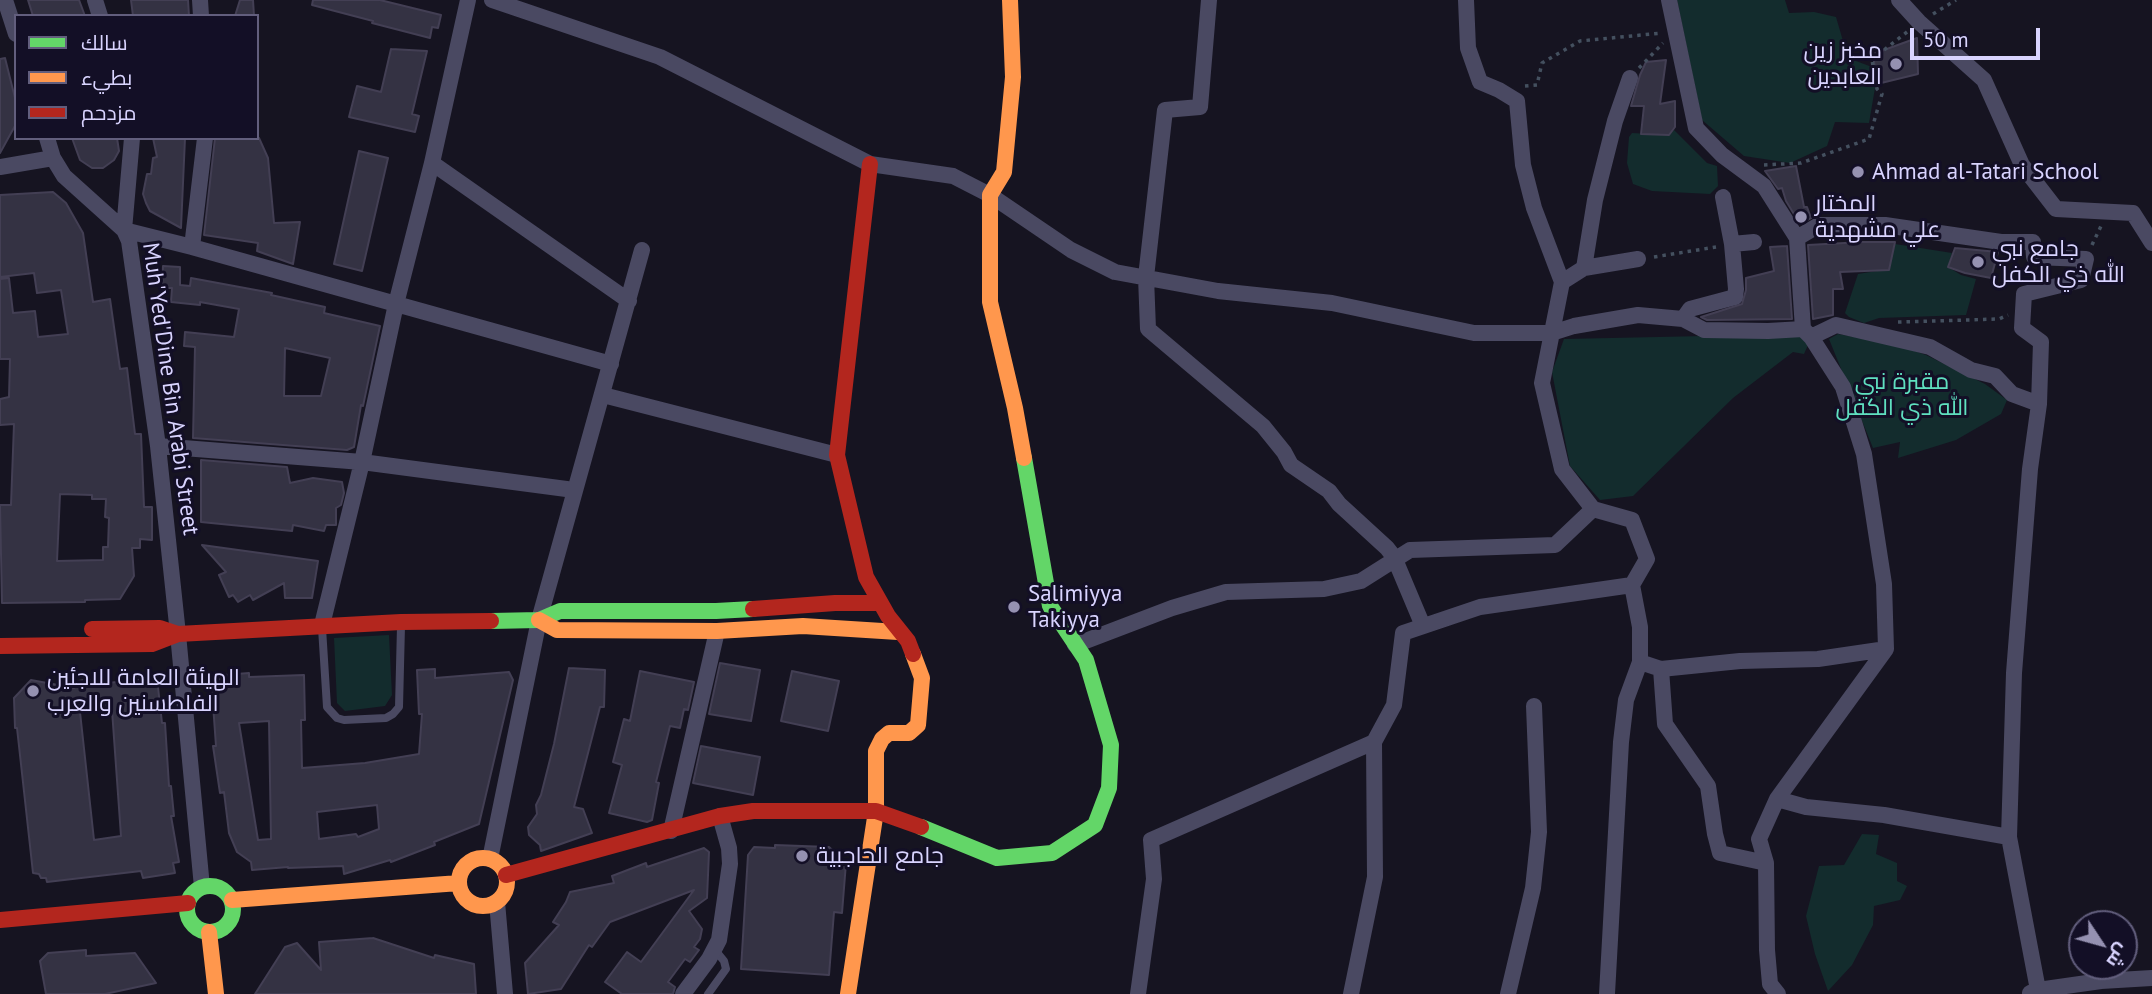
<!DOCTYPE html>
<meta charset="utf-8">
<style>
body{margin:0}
#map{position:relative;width:2152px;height:994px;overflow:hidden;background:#161421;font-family:"PT Sans",Cairo,sans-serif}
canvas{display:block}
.legend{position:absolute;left:14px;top:14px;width:245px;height:126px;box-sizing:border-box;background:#130f26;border:2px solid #625e7d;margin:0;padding:9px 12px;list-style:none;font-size:21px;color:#d9d4ff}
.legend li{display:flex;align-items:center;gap:14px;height:35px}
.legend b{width:35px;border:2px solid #625e7d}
.north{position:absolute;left:2068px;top:910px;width:70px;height:70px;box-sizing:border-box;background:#130f26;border:2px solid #625e7d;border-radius:50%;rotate:126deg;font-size:19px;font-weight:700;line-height:28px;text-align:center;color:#d9d4ff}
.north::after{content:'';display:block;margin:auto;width:24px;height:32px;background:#9591b1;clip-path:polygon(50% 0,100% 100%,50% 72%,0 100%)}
.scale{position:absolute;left:1910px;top:28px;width:130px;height:32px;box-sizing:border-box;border:4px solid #d9d4ff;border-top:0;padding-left:9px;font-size:21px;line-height:24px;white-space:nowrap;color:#d9d4ff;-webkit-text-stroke:5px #130f26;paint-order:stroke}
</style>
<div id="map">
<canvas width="2152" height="994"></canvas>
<ul class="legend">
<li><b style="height:9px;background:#63d668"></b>سالك</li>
<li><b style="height:9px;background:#ff974d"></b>بطيء</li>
<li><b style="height:9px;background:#b3261e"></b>مزدحم</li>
</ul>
<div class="north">ش</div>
<div class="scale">50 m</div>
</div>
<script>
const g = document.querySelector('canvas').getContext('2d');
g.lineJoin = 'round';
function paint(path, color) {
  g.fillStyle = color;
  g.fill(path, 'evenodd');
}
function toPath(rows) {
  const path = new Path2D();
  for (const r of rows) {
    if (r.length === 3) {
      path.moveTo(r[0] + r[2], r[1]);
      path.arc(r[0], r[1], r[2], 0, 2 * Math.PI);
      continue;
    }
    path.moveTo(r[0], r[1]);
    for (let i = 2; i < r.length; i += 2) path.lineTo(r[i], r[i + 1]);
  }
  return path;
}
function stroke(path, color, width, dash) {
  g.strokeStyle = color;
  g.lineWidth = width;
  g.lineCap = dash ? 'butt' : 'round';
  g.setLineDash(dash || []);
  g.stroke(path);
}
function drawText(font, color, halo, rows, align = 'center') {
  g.font = font + ' "PT Sans",Cairo,sans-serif';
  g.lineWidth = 6;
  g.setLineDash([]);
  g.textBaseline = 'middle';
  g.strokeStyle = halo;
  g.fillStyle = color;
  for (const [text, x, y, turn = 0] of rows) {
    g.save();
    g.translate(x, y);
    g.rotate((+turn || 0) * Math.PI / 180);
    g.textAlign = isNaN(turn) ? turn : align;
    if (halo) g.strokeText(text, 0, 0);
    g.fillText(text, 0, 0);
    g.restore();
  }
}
paint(toPath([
 [1677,0,1785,0,1789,13,1814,12,1836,17,1848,58,1872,67,1875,88,1869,123,1835,122,1827,146,1790,163,1744,156,1702,120],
 [1674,130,1707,163,1717,166,1718,186,1710,194,1652,191,1633,184,1627,163,1629,137,1632,133,1668,135],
 [1895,244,1952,253,1948,267,1961,275,1976,279,1966,315,1879,318,1864,323,1849,317,1845,313,1858,274,1889,269],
 [1799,334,1808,345,1804,354,1793,352,1733,398,1633,496,1600,500,1570,466,1552,372,1564,339],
 [1838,334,1894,344,1926,355,1985,384,2007,400,2001,414,1956,440,1898,458,1900,442,1873,448,1829,339],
 [389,635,392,695,385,706,345,711,337,703,334,638],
 [1862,834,1879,835,1876,854,1897,863,1897,881,1907,886,1900,900,1874,906,1873,925,1852,965,1828,991,1815,954,1806,916,1819,866,1844,865]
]), '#132c2d');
const building = toPath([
 [28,0,79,0,85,16,33,16,28,0],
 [131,0,188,0,189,16,133,16,131,0],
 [240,0,253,0,254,16,235,16,240,0],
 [313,0,380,0,441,15,438,28,432,27,430,38,372,23,373,21,312,5,313,0],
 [1917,38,1918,74,1877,84,1873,54,1917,38],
 [391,49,427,51,412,114,419,116,415,132,349,117,357,86,381,92,391,49],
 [5,58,16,102,16,124,0,153,0,59,5,58],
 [1666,60,1660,104,1675,101,1675,127,1669,135,1641,134,1644,106,1631,106,1640,75,1646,62,1666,60],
 [72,138,117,138,119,151,114,160,103,168,92,168,80,160,72,138],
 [153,138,185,138,181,228,150,211,146,203,143,194,147,174,151,174,153,158,157,157,153,138],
 [215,138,259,138,268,158,274,223,300,222,293,264,257,251,258,243,204,235,215,138],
 [359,151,388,158,362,271,334,264,359,151],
 [1796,166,1804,207,1807,207,1811,218,1800,224,1786,201,1782,188,1778,189,1765,171,1796,166],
 [53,192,66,203,83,233,93,302,110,299,120,369,127,368,135,434,141,434,144,507,152,507,152,540,140,539,140,548,132,548,134,576,120,599,85,600,85,602,2,603,0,505,11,505,14,424,0,425,0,399,9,397,10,359,0,359,0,279,9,278,13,313,35,311,38,337,68,334,61,290,37,293,34,273,0,277,0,195,53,192],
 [60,494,92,495,92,499,106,499,105,517,109,518,108,547,103,547,103,560,57,561,60,494],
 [1863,242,1895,242,1889,270,1840,272,1843,289,1833,289,1833,315,1813,319,1808,245,1863,242],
 [1787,246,1792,319,1707,320,1701,317,1742,304,1746,290,1746,278,1774,271,1770,247,1787,246],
 [1955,248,1998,252,1991,278,1965,273,1948,267,1955,248],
 [163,266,180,267,180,285,190,286,191,278,272,293,271,295,325,307,324,313,380,326,363,406,361,405,354,447,347,450,193,438,195,347,184,346,185,332,234,337,239,309,200,302,200,305,171,302,172,288,162,288,163,266],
 [285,348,330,358,321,396,284,396,285,348],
 [201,460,287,467,290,483,313,478,342,482,344,493,341,505,336,508,336,525,326,525,324,531,293,525,292,531,201,522,201,460],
 [202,545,318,561,312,598,285,598,284,583,253,600,250,595,238,602,233,595,229,597,219,575,226,572,202,545],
 [720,663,760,670,751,721,709,714,720,663],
 [569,668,605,670,604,707,600,707,574,807,583,809,592,833,541,851,540,845,529,835,528,827,537,814,536,805,541,795,554,744,569,668],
 [435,669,435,678,509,672,513,680,479,824,434,842,435,845,391,862,390,860,344,874,343,866,288,868,288,867,252,870,251,862,237,852,229,833,224,792,220,793,213,746,216,746,211,676,249,673,249,677,304,675,305,720,301,720,302,768,365,763,419,754,422,714,419,714,417,670,435,669],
 [269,721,271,839,258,840,239,723,269,721],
 [377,805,379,829,358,837,356,834,319,839,317,812,377,805],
 [640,671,694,682,688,710,684,709,680,728,670,726,656,782,659,783,652,820,647,822,609,813,622,765,613,762,624,719,630,721,640,671],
 [792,671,839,681,828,731,781,721,792,671],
 [157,678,162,723,165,723,169,786,171,786,174,816,171,816,179,862,173,863,175,873,143,878,141,871,47,882,46,878,41,878,39,874,33,873,17,728,15,728,14,698,31,680,74,688,74,682,84,680,106,679,107,683,157,678],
 [112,710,121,836,94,840,80,712,112,710],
 [701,746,760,757,753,795,693,783,701,746],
 [775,845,829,847,846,863,842,913,834,912,829,975,741,969,748,855,754,847,775,848,775,845],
 [704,848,709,852,707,898,689,911,702,929,700,939,694,947,699,950,690,962,685,959,668,982,675,987,673,994,622,994,605,982,627,952,641,962,694,890,610,922,592,947,589,945,561,989,528,994,525,963,559,925,553,922,566,902,570,892,614,883,612,876,646,863,647,867,704,848],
 [373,938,434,958,435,955,474,964,476,994,255,994,285,947,297,943,321,970,319,942,373,938],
 [86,950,86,956,135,953,156,983,105,994,46,994,40,961,48,953,86,950]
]);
paint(building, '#343243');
stroke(building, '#433f54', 2);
stroke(toPath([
 [1933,14,1956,0],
 [1639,68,1663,43],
 [1525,86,1537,85,1542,63,1580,41,1662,33],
 [1764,165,1801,163,1869,139,1882,94,1877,89,1871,54,1884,50,1907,32],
 [2092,245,2101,226],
 [1654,257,1716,247],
 [1898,322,1999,319,2008,315]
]), '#44505f', 3.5, [3.5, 5]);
stroke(toPath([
 [322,628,327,707,337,718,344,720,386,718,393,714,399,707,401,626],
 [708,994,726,969,724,961,715,950]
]), '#4a4962', 8);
stroke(toPath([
 [5,0,16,34],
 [95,0,100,16],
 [200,0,201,16],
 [492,0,660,57,870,164,953,176,990,195,1071,250,1115,272,1218,291,1332,303,1474,333,1552,333,1574,326,1638,315,1683,319,1704,330,1768,331,1803,329],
 [1209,0,1200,107,1165,110,1146,277,1148,329,1263,426,1284,452,1291,465,1329,491,1339,504,1387,548,1394,557,1423,626],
 [1466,0,1468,48,1480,82,1499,90,1517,101,1523,165,1534,208,1562,282,1542,383,1562,469,1593,509,1632,520,1647,559,1632,585],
 [1669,0,1696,128,1722,155,1764,186,1797,238,1803,329,1811,337,1843,387,1864,454,1884,584,1886,649,1777,799,1759,839,1766,863,1767,950,1770,984,1778,994],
 [1899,0,1919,22,1984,80,2022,165,2056,209,2133,213,2152,243],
 [47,138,53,158,64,176,124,230,129,241,158,446,178,634,202,887],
 [132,138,124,230,192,247,611,364],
 [432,163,629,301],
 [0,167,53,158],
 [1797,238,1819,225,1885,225,2001,242,2033,242,2034,257,2086,259,2081,280,2024,294,2022,328,2041,342,2039,404,2030,469,2014,673,2009,837,2038,990],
 [1732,244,1754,242],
 [192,247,205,138],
 [1584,268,1595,200,1615,121,1630,78],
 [1562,282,1584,268,1638,259],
 [1683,319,1690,309,1735,297,1736,289,1732,244,1723,197],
 [1811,337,1836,325,1930,347,1971,370,1995,376,2012,394,2039,404],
 [603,395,837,455],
 [158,446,362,462,574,490],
 [322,625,362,462,396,304,432,163,468,0],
 [1075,645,1172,608,1226,592,1324,589,1361,581,1410,550,1555,545,1593,509],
 [1640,662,1661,669,1740,661,1818,659,1886,649],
 [1661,669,1665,724,1708,786,1715,834,1720,853,1766,863],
 [1777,799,1806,807,1884,815,2009,837],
 [671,831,717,631],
 [490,859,539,620,642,250],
 [497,902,505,994],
 [2030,993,2038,990,2101,981,2152,978],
 [683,994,709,959,719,940,730,864,729,848,720,816],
 [1138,994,1154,879,1151,840,1374,742,1394,705,1403,633,1480,607,1632,585],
 [1351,994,1375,877,1374,742],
 [1508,994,1533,888,1539,832,1534,706],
 [1607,994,1621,742,1626,700,1640,662,1640,627,1632,585]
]), '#4a4962', 16);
stroke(toPath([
 [491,621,539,620,560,611,716,611,753,609],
 [921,827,997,858,1052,853,1095,825,1109,788,1111,745,1086,660,1050,606,1024,458],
 [210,909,23]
]), '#63d668', 16);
stroke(toPath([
 [1010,0,1013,77,1004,172,990,195,990,302,1015,408,1024,458],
 [539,620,557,630,717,631,803,626,898,632],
 [483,882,24],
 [232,900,459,883],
 [209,932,216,994],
 [848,994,876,811,876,751,882,739,889,733,909,733,918,725,922,678,913,654]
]), '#ff974d', 16);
stroke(toPath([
 [870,164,837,455,866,577,888,616,908,641,913,654],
 [753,609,835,603,880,603],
 [92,629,160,628,178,634],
 [0,646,152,644,178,634,401,622,491,621],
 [506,875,720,816,753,811,876,811,921,827],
 [0,920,188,903]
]), '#b3261e', 16);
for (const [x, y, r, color] of [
 [1896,64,7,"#9591b1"],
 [1858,172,7,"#9591b1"],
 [1801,217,7,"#9591b1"],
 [1978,262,7,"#9591b1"],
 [1014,607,7,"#9591b1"],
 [33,691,7,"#9591b1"],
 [802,856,7,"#9591b1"]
]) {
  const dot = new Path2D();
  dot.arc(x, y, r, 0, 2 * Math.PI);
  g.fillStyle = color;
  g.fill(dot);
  stroke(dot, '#130f26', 2.5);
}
drawText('23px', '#d9d4ff', '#130f26', [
 ["مخبز زين",1882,51,"right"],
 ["العابدين",1882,77,"right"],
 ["Ahmad al-Tatari School",1872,172],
 ["المختار",1815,204],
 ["علي مشهدية",1815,230],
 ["جامع نبي",1992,249],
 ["الله ذي الكفل",1992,275],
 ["Salimiyya",1028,594],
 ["Takiyya",1028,620],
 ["الهيئة العامة للاجئين",47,678],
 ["الفلطسنين والعرب",47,704],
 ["جامع الحاجبية",816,856]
], 'left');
drawText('23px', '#5fe0c0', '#130f26', [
 ["مقبرة نبي",1902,382],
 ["الله ذي الكفل",1902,408]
]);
drawText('23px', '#d9d4ff', '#130f26', [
 ["Muh'Yed'Dine Bin Arabi Street",170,389,82]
]);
</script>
